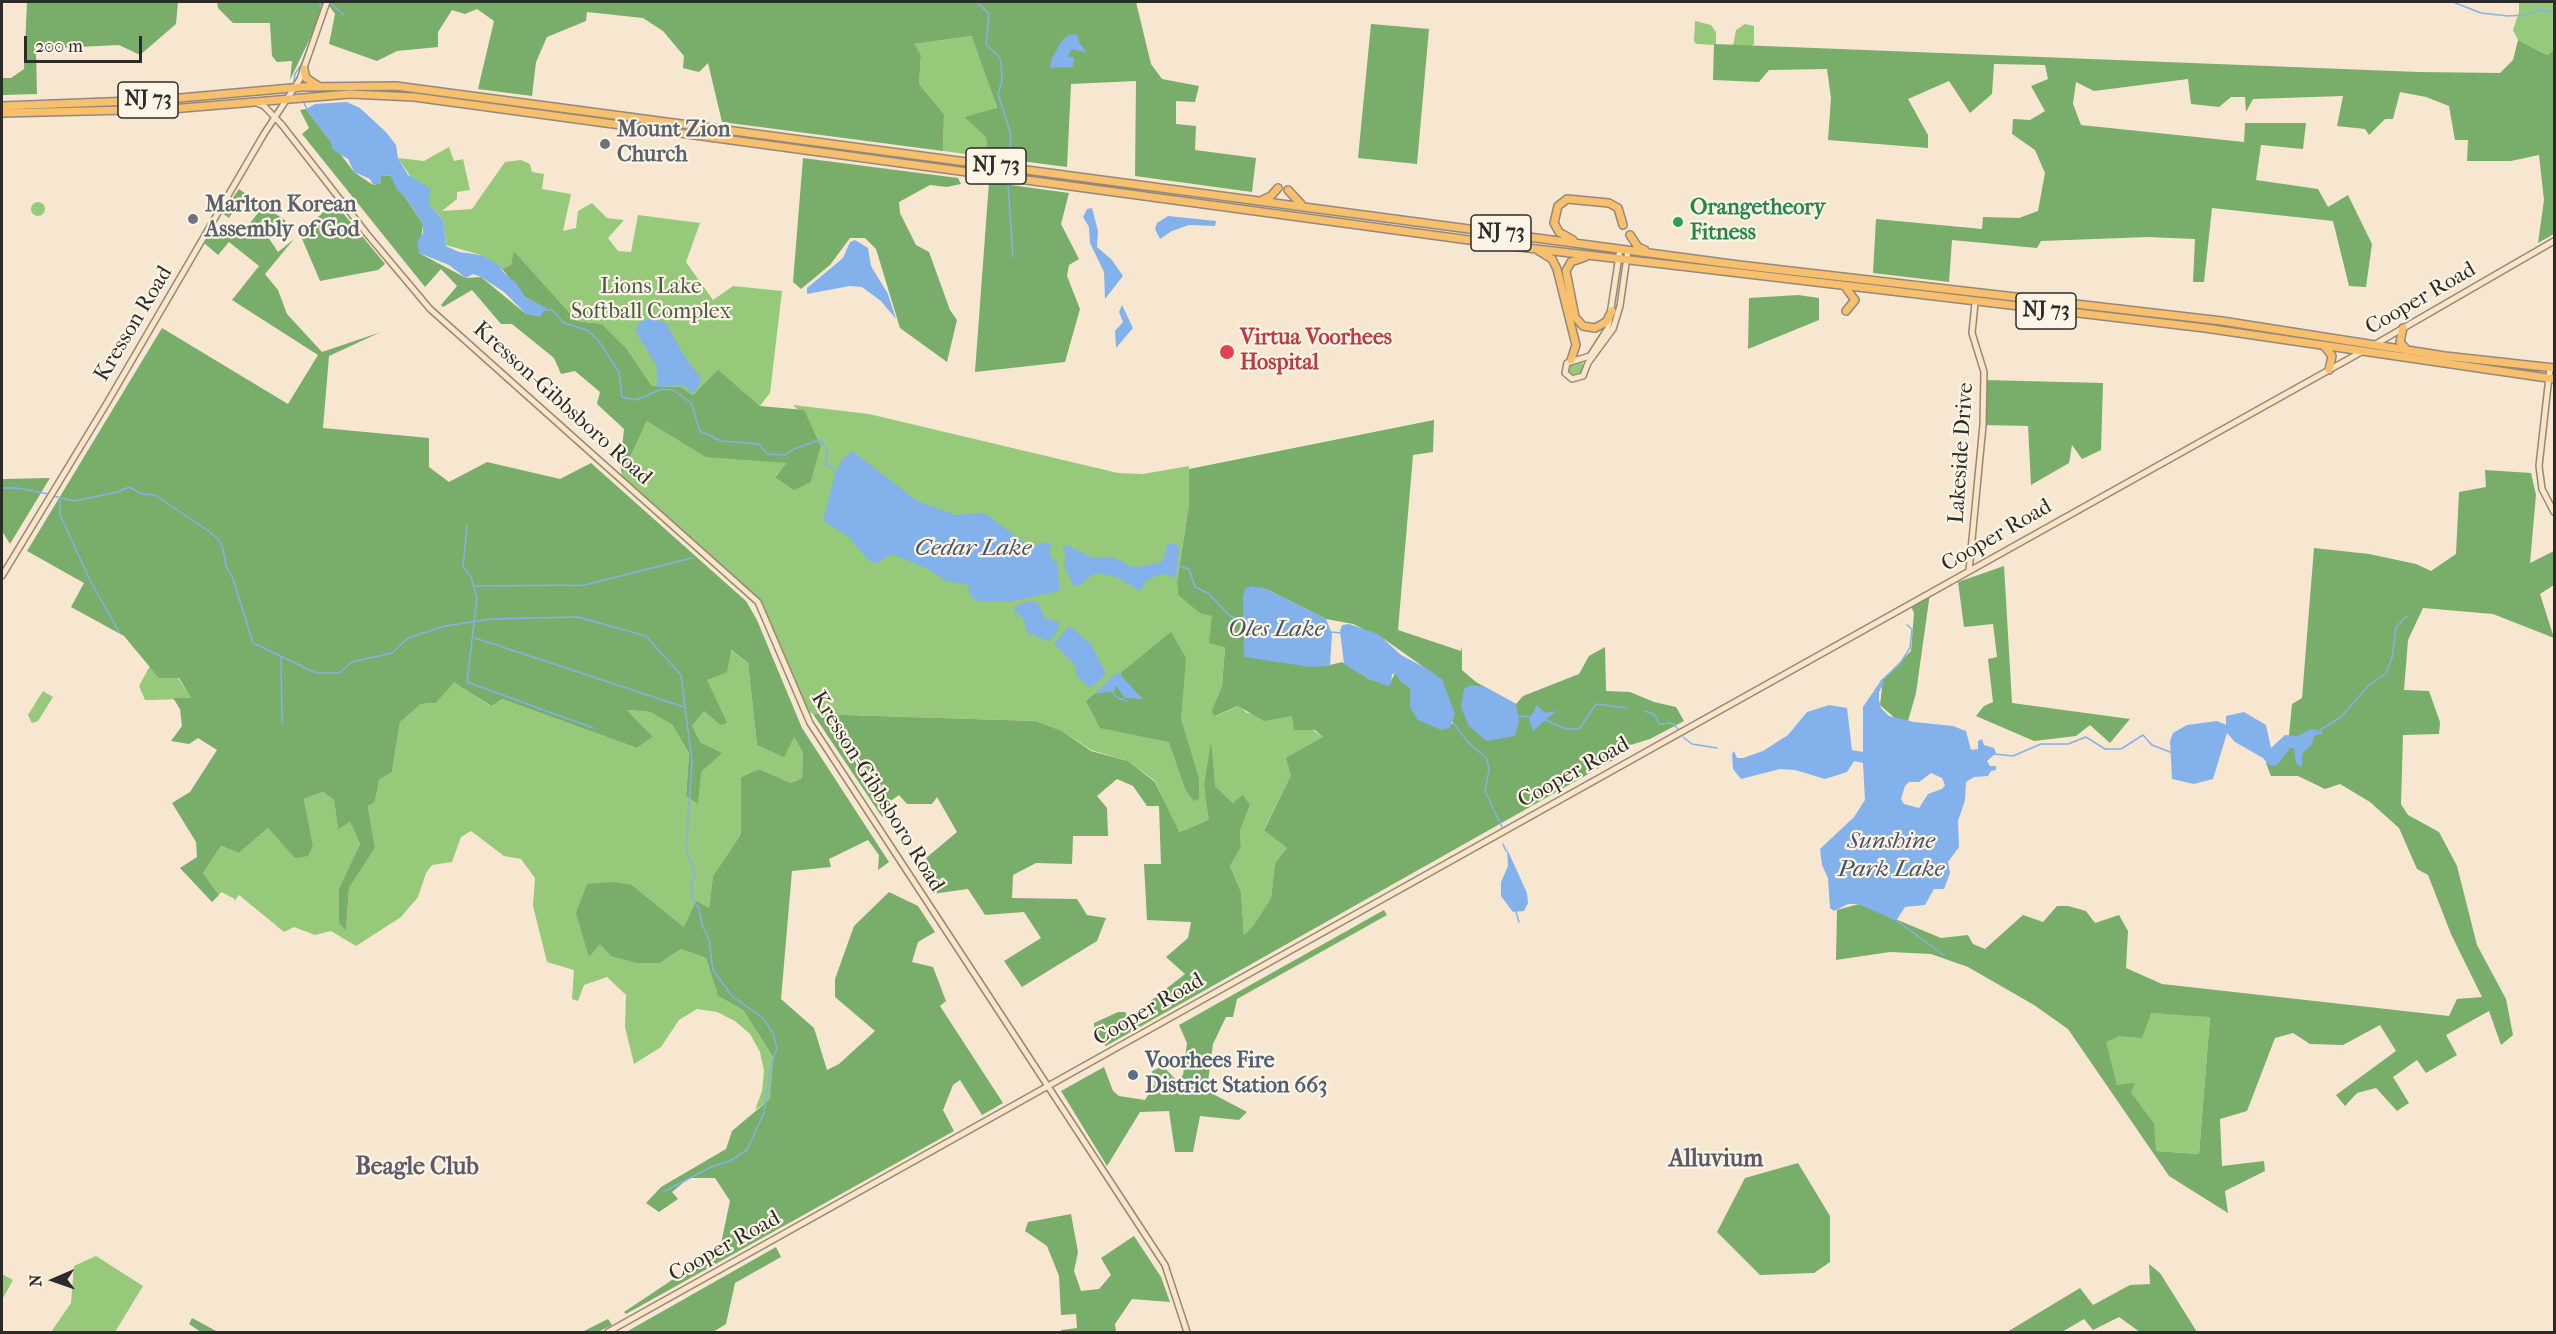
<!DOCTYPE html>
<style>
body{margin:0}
#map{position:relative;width:2556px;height:1334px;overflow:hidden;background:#f8e7d0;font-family:"IM FELL French Canon",serif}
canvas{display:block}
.frame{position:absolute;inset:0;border:3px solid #2b2b2b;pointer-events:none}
.north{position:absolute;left:24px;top:1250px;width:60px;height:60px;-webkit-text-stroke:4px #fcf5e5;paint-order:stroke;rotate:268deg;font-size:16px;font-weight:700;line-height:24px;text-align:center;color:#2b2b2b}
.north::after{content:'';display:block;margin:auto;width:21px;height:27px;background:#2b2b2b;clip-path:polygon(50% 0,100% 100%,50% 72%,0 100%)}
.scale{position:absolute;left:24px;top:36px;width:118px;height:27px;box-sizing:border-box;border:3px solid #2b2b2b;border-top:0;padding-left:8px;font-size:18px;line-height:21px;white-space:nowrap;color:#2b2b2b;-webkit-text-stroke:4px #fcf5e5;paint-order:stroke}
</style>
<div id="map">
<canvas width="2556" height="1334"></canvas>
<div class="frame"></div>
<div class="north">N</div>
<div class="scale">200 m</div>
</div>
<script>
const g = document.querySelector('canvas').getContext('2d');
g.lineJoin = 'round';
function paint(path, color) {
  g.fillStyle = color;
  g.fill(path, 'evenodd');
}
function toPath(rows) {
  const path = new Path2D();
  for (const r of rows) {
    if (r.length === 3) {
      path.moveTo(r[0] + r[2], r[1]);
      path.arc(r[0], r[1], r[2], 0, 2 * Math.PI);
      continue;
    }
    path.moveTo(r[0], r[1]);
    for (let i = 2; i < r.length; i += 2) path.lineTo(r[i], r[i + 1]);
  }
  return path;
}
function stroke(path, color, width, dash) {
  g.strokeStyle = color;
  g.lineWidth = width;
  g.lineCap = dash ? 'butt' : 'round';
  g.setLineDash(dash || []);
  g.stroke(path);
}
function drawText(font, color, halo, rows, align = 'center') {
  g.font = font + ' "IM FELL French Canon",serif';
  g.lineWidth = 4.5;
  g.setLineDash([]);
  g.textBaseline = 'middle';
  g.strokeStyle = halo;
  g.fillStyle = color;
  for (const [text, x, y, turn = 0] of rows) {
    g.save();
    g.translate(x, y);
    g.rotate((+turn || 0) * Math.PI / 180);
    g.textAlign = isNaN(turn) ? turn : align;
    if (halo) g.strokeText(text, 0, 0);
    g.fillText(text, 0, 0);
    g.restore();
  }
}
paint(toPath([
 [2519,2,2554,2,2554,50,2547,55,2518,40,2513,30,2519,12],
 [1695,21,1711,25,1716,32,1716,45,1696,44,1694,41],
 [1745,24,1754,26,1754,44,1751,46,1733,46,1736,30],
 [973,36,997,109,964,117,987,137,989,157,943,151,944,114,919,84,921,55,913,44],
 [449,147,454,161,463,159,470,190,457,192,457,199,442,211,472,209,505,162,521,160,530,164,532,172,544,174,542,189,571,194,563,231,576,228,578,211,592,203,607,218,624,220,608,238,618,251,631,252,638,215,700,223,686,262,713,300,733,286,782,291,770,393,760,406,718,371,693,395,681,387,652,386,627,349,602,324,577,321,515,252,511,265,502,269,481,255,446,245,443,220,429,204,398,158,424,161],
 [38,209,7],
 [2018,304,2123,313,2239,328,2215,327],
 [2428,358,2535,369,2543,373,2476,366],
 [1581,361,1585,368,1580,378,1567,376,1565,366],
 [793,405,869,414,1118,473,1143,474,1189,466,1189,504,1177,582,1178,595,1212,615,1225,647,1222,686,1211,712,1216,716,1239,706,1247,713,1293,716,1323,737,1291,775,1264,829,1287,848,1275,863,1271,898,1254,926,1244,935,1241,892,1230,866,1241,847,1240,831,1250,805,1233,803,1215,786,1204,786,1210,820,1178,832,1155,781,1128,761,1091,750,1062,731,1036,721,813,714,803,709,758,602,620,478,647,421,788,463,775,476,794,489,811,482,821,446,809,421],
 [730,650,748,663,757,745,794,737,803,753,802,778,791,783,759,769,741,777,741,834,713,876,709,908,684,927,632,885,600,944,660,963,681,949,706,958,718,996,743,1010,773,1057,771,1099,755,1110,762,1091,764,1071,760,1052,750,1034,735,1021,717,1012,697,1009,679,1020,661,1047,634,1064,625,1027,626,995,607,977,584,985,578,1001,572,999,574,970,547,962,533,906,535,878,521,859,504,856,471,831,461,837,452,862,432,865,426,873,418,897,401,917,356,946,331,931,315,935,294,927,284,932,239,895,234,902,235,899,221,892,219,895,203,873,221,846,239,853,268,828,295,857,313,845,304,799,323,792,334,800,338,828,350,822,360,844,339,888,346,930,349,888,375,848,368,806,375,802,379,780,392,772,400,722,421,704,436,703,454,681,490,706,502,699,637,748,653,737,627,710,650,712,672,723,689,755,686,796,698,803,701,743,692,726,704,711,720,725,707,680],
 [151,664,159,677,178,678,192,699,145,700,139,686],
 [43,691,53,697,38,721,32,723,28,715],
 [2151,1013,2210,1016,2199,1154,2155,1151,2154,1123,2131,1092,2117,1086,2105,1042,2120,1036],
 [96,1256,143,1286,115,1332,51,1332,71,1303,74,1266],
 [2,1274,13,1280,2,1300]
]), '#96c97a');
paint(toPath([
 [27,2,178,2,176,24,140,55,119,45,36,49,37,94,2,95,2,78,11,78,24,69],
 [217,2,1136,2,1151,64,1162,79,1199,86,1195,102,1176,101,1176,124,1196,126,1195,150,1256,158,1252,192,1135,176,1136,81,1071,84,1067,167,989,157,986,137,964,117,997,108,972,36,914,44,921,55,919,84,944,114,943,151,722,122,708,63,699,72,683,68,684,56,663,31,643,18,587,12,586,21,547,37,536,62,532,96,478,89,494,21,477,9,465,14,452,10,438,32,438,47,397,51,377,61,329,44,335,14,327,3,290,80,292,61,277,62,272,56,270,23,233,23,218,8],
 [1371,24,1429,29,1417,164,1358,158],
 [2518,40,2547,55,2554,50,2554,234,2538,243,2544,200,2539,155,2511,161,2467,161,2468,140,2455,140,2449,106,2426,97,2400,92,2393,119,2385,119,2369,135,2365,129,2337,126,2343,96,2253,99,2246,112,2245,97,2231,97,2219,107,2191,104,2188,79,2094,91,2076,82,2073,104,2081,125,2244,142,2245,123,2306,123,2303,149,2261,145,2256,180,2318,189,2328,207,2348,195,2372,244,2366,287,2349,286,2333,221,2212,208,2204,282,2193,282,2195,239,2148,237,2041,241,2037,248,1952,240,1949,282,1873,273,1876,219,1982,229,1983,217,2019,218,2038,211,2045,173,2035,150,2012,134,2013,119,2030,120,2045,111,2031,86,2048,79,2045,65,1994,64,1992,94,1970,113,1949,81,1908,99,1928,135,1928,148,1828,140,1831,98,1827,69,1769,70,1759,82,1713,80,1714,44,2418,72,2500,73,2513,60],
 [306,109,354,172,373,185,381,183,381,175,391,176,423,224,419,253,466,278,481,277,526,314,545,308,525,297,502,269,511,265,514,251,577,321,602,324,627,349,652,386,681,387,693,395,718,370,760,406,804,410,821,446,811,482,794,490,775,477,787,463,706,457,647,421,622,474,620,465,624,429,597,404,600,392,575,371,561,374,554,358,512,324,501,324,472,290,443,307,441,305,457,286,441,269,425,287,302,134,309,128,300,110],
 [803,158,958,178,961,184,947,187,930,185,899,202,900,213,916,245,929,252,950,310,957,320,947,362,900,328,876,249,865,238,850,238,830,265,801,289,793,282],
 [989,182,1069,193,1061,224,1079,259,1069,265,1067,276,1080,309,1065,362,975,372],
 [239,189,286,221,268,237,278,252,294,239,265,274,278,290,287,314,322,352,381,332,329,356,323,428,429,438,429,467,449,482,487,462,560,479,591,463,746,601,757,620,802,728,889,862,878,870,879,855,868,840,829,859,831,867,792,871,781,999,814,1028,827,1070,839,1064,875,1031,835,997,835,979,854,926,889,892,918,906,935,932,918,942,912,962,933,967,946,1001,940,1006,1003,1103,982,1115,960,1080,953,1085,943,1110,954,1131,626,1314,624,1312,720,1248,730,1201,715,1178,689,1178,672,1192,678,1199,659,1212,646,1203,661,1187,726,1149,732,1131,770,1099,773,1057,743,1010,718,996,706,958,681,949,660,963,637,963,611,956,600,944,589,957,576,913,587,884,613,882,632,885,684,927,696,901,709,908,713,876,741,834,741,777,759,769,791,783,802,778,803,753,794,737,784,757,757,745,748,663,731,650,727,672,707,680,727,723,720,725,704,711,692,726,701,743,722,753,701,772,698,804,686,796,689,754,672,724,650,712,627,710,653,737,637,748,502,699,491,706,454,682,436,703,421,704,400,722,392,772,379,780,375,802,368,806,375,848,349,888,346,930,339,923,339,888,360,844,350,822,338,829,334,800,323,792,304,799,313,845,308,856,295,858,268,828,239,853,221,846,203,873,219,895,212,902,180,868,197,857,196,842,172,803,190,792,217,750,198,738,189,744,171,741,182,726,180,709,173,698,191,698,179,678,159,678,124,636,71,607,84,583,27,551,162,328,288,404,318,355,232,300,259,266,229,242,218,255,204,243,214,230,223,237,229,229,239,237,258,213,240,201,229,218,222,213],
 [334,202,385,264,378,270,320,281,300,234],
 [1798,295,1819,298,1819,320,1748,349,1749,298],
 [1984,380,2103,383,2101,450,2082,459,2072,445,2069,463,2031,485,2028,426,1983,425],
 [1434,420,1433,452,1413,455,1398,630,1461,651,1462,646,1462,670,1476,682,1516,704,1523,696,1579,674,1589,656,1605,647,1606,691,1630,692,1654,702,1676,707,1684,721,1650,739,1624,747,1614,753,1615,759,1106,1046,1095,1035,1094,1023,1118,1012,1125,1012,1134,1027,1152,1017,1148,1003,1185,974,1166,957,1188,938,1191,922,1147,920,1144,864,1161,864,1159,806,1147,806,1133,786,1117,779,1097,796,1107,808,1108,836,1073,836,1072,864,1036,863,1013,875,1012,898,1077,899,1087,915,1106,918,1097,941,1022,987,1004,961,1041,938,1024,912,985,915,968,889,932,894,927,886,939,884,926,858,957,832,937,797,932,804,907,804,899,795,889,802,891,809,882,817,813,714,1036,721,1062,731,1091,751,1128,761,1155,782,1179,832,1209,820,1204,786,1211,742,1215,786,1233,803,1243,795,1250,805,1240,831,1241,847,1230,866,1241,892,1244,935,1254,925,1271,898,1275,863,1287,848,1264,830,1291,775,1286,758,1323,737,1315,730,1294,730,1292,716,1264,721,1238,706,1215,716,1211,712,1222,686,1225,647,1209,643,1212,616,1200,613,1178,595,1177,582,1189,504,1189,469],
 [1249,587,1266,589,1326,619,1353,624,1384,639,1442,680,1453,724,1418,720,1410,688,1395,673,1389,685,1369,679,1342,662,1330,665,1243,617],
 [2485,470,2531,473,2536,495,2530,563,2554,551,2554,585,2540,594,2554,638,2493,614,2423,608,2408,640,2404,690,2429,691,2440,722,2439,734,2403,735,2401,804,2408,815,2439,832,2457,866,2477,945,2506,999,2513,1035,2501,1045,2489,1011,2446,1035,2457,1055,2426,1073,2417,1060,2393,1077,2409,1103,2397,1111,2376,1088,2357,1093,2345,1106,2336,1095,2396,1051,2380,1025,2343,1045,2310,1044,2293,1033,2275,1038,2247,1111,2220,1119,2222,1166,2264,1161,2265,1171,2225,1191,2228,1213,2169,1176,2068,1029,2034,1005,1968,967,1931,954,1890,952,1836,960,1837,910,1859,904,1941,938,1968,935,1973,944,1985,949,2023,915,2043,922,2057,906,2068,906,2086,911,2095,923,2119,915,2128,931,2126,968,2162,984,2449,1016,2457,999,2482,997,2451,934,2428,875,2417,869,2399,828,2370,802,2340,784,2325,789,2298,776,2271,776,2266,763,2289,735,2292,704,2302,698,2314,548,2369,554,2416,564,2431,571,2456,554,2459,492,2486,487],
 [2151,1013,2210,1017,2199,1154,2156,1151,2154,1123,2131,1092,2135,1083,2117,1085,2106,1042,2120,1036,2142,1038],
 [50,478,10,544,2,531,2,479],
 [2004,566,2012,703,2130,719,2110,743,2090,725,2076,736,2034,741,1976,716,1984,706,1993,702,1988,659,1997,657,1993,624,1964,627,1958,582],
 [1930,593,1916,693,1908,721,1896,719,1880,705,1883,679,1911,651,1914,613,1910,604],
 [1171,632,1186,658,1181,719,1199,779,1199,799,1194,801,1186,791,1169,742,1100,728,1086,701],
 [1384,910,1387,915,1237,999,1233,1017,1226,1017,1213,1044,1208,1081,1213,1094,1247,1112,1239,1120,1200,1116,1193,1152,1175,1152,1169,1111,1140,1112,1107,1166,1061,1091,1104,1067,1113,1091,1119,1096,1145,1100,1155,1084,1152,1071,1163,1066,1176,1080,1183,1075,1187,1043,1179,1025],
 [1798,1163,1830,1216,1830,1262,1814,1273,1760,1275,1717,1232,1745,1178],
 [1071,1214,1078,1252,1074,1271,1081,1291,1099,1289,1111,1275,1101,1258,1134,1236,1161,1277,1170,1302,1132,1299,1115,1324,1116,1332,1061,1332,1061,1330,1077,1328,1076,1314,1061,1315,1059,1276,1047,1246,1025,1231,1028,1222],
 [776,1247,781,1257,735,1283,726,1324,713,1332,626,1332],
 [2149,1264,2160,1273,2197,1332,2140,1332,2119,1317,2093,1330,2084,1319,2062,1332,2007,1332,2080,1288,2093,1305,2130,1285,2150,1284],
 [192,1318,218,1332,201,1332,189,1324],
 [608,1319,612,1325,598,1332,582,1332]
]), '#78ad6a');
paint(toPath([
 [1077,34,1079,42,1087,53,1072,49,1068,56,1074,58,1073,67,1050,68,1051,60,1061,42,1068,35],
 [347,102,360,108,386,132,396,145,398,158,408,175,430,188,429,204,443,220,446,246,459,252,481,255,499,265,504,273,517,284,525,297,546,308,540,317,526,314,504,292,481,277,473,274,466,278,449,265,419,253,417,242,423,233,423,224,406,198,397,190,391,176,381,175,381,183,373,185,370,179,354,172,348,159,333,150,331,142,306,109,315,104],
 [1092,208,1098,231,1097,247,1112,260,1123,276,1105,299,1104,272,1090,243,1089,227,1083,217,1087,209],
 [1168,216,1216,221,1215,226,1189,225,1172,231,1160,239,1155,229,1157,223],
 [855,240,868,248,871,266,888,294,896,319,881,301,862,287,850,286,807,294,807,288,843,258,850,242],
 [1122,305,1133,328,1116,348,1115,331,1123,322,1119,312],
 [653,319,666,323,684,356,702,380,693,394,683,385,656,387,658,378,656,365,635,330,641,321],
 [852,451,917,501,955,515,984,513,1026,544,1033,546,1046,542,1052,545,1049,551,1052,559,1057,562,1060,591,1008,602,978,601,970,596,968,585,947,581,926,568,892,554,877,563,869,561,848,536,823,521,835,474,843,459],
 [1175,543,1179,549,1176,575,1173,578,1166,574,1158,575,1146,581,1140,591,1118,578,1100,573,1091,575,1080,585,1074,587,1064,565,1066,558,1063,548,1067,545,1090,557,1115,557,1129,566,1139,567,1162,562,1168,544],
 [1251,586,1266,589,1326,619,1332,634,1330,666,1310,667,1244,657,1243,596,1245,589],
 [1032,601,1039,605,1045,618,1060,623,1058,630,1049,641,1028,633,1022,617,1014,612,1016,605],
 [1349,624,1378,634,1401,655,1431,671,1442,680,1455,714,1450,728,1441,730,1418,720,1410,708,1410,688,1400,681,1396,674,1392,674,1391,684,1387,686,1369,679,1344,664,1340,631,1342,625],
 [1069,626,1091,644,1105,672,1104,676,1091,688,1077,677,1075,665,1054,644],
 [1121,673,1122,677,1143,699,1125,698,1115,685,1115,691,1095,694,1115,674],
 [1882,679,1884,683,1879,692,1879,700,1881,708,1889,716,1914,722,1953,726,1966,731,1971,750,1978,749,1978,741,1982,739,1984,745,1994,748,1996,753,1987,761,1990,766,1996,766,1996,770,1991,771,1988,776,1974,777,1966,782,1965,800,1958,821,1959,847,1948,862,1950,873,1944,889,1934,889,1925,905,1905,907,1896,921,1859,904,1848,904,1834,911,1830,908,1828,878,1822,865,1820,849,1854,817,1865,800,1863,763,1854,761,1847,772,1825,779,1795,770,1780,769,1741,779,1733,769,1732,754,1734,751,1737,758,1743,758,1763,751,1788,735,1807,712,1829,705,1847,708,1852,750,1863,752,1863,707],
 [1931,773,1942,778,1945,785,1942,789,1928,794,1919,808,1904,804,1901,799,1905,786,1909,782,1919,782],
 [1471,685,1485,687,1516,704,1519,722,1515,736,1486,741,1469,726,1461,708,1464,689],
 [1537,705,1545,713,1556,711,1533,731,1529,720],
 [2244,712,2266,725,2271,748,2285,735,2297,736,2311,729,2321,731,2323,733,2314,736,2312,744,2302,754,2302,767,2296,764,2294,748,2290,748,2277,765,2270,766,2263,758,2235,742,2227,733,2213,779,2194,784,2172,779,2170,741,2173,733,2187,725,2217,721,2226,725,2226,716],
 [1507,849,1527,893,1528,903,1524,911,1513,912,1501,896,1501,882,1508,866]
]), '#82b1ec');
stroke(toPath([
 [320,2,321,12],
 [329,2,344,15],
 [977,2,989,14,986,45,998,55,1001,62,1002,80,998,94,1011,135,1009,160],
 [2453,2,2481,13,2508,16,2526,15,2540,10,2554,12],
 [294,81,295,74,301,65,315,28],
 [304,103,307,109],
 [1008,183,1013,257],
 [545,310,552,310,564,323,587,330,598,340,619,372,622,397,636,400,662,389,673,390,691,403,700,431,721,441,759,444,767,454,785,455,794,449,820,440,827,450,826,464,837,471],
 [2,488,17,488,49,494],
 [53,496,74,501,118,492,129,487,142,494,155,495,207,530,218,539,223,549,226,566,233,579,253,643,316,673,339,673,352,662,392,653,408,638,445,626,491,619,578,617,646,636,681,675,692,762,686,850,695,873,691,886,693,901,699,908,702,925,709,939,713,970,732,996,763,1018,773,1033,777,1049,771,1063,764,1113,747,1150,730,1161,711,1167,663,1192],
 [60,501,60,515,91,582,119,632],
 [467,526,463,567,471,577,477,598,467,682,593,728],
 [1175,565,1189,569,1195,587,1208,593,1230,616,1243,621],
 [475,586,585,585,692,558],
 [1331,632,1341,633],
 [475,638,684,707],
 [281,657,282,723],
 [1881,681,1899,665,1910,648,1912,629,1907,625],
 [1111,691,1118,698,1127,701],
 [1645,711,1655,715,1659,724,1672,723,1678,729],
 [1518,716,1531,717],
 [1544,719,1566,729,1579,729,1596,704,1626,708],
 [1454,724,1468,742,1487,759,1489,770,1485,791,1502,827],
 [2320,730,2341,717,2368,686,2386,673,2392,658,2396,627,2407,616],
 [1683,737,1692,744,1717,748],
 [1994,754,2013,756,2041,744,2068,744,2086,737,2105,749,2121,749,2143,735,2152,745,2170,752],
 [1503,844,1506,851],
 [1516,912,1519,922],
 [1897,921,1944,955]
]), '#82b1ec', 1.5);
const secondary = toPath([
 [257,103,264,106,282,125,367,234,430,309,758,602,810,723,1165,1265,1187,1332],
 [1620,249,1608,328,1590,356,1567,363,1565,373,1572,379,1583,376,1588,363,1613,329,1620,306,1628,250],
 [2374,345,2554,241],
 [2550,368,2539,466,2542,489,2554,512],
 [1969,571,1983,425,1984,372,1972,333,1975,303],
 [2,576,107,403,264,134,300,79,327,2],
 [608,1332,2363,351]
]);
const highway = toPath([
 [304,69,306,78,318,86],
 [2,106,158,100,302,87,396,86,1739,265,2222,321,2445,356,2554,368],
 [2,113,171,109,350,94,414,97,1528,248,2205,328,2554,379],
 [1288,190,1301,204],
 [1264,199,1271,196,1278,188],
 [1630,235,1638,247,1645,250],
 [1573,240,1559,232,1554,223,1558,206,1567,199,1609,203,1618,208,1623,225],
 [1539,251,1552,259,1557,269,1576,345,1571,360],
 [1585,257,1571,262,1566,271,1575,317,1583,326,1595,328,1606,322,1612,311],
 [1846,311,1855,300,1846,288],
 [2403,328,2400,342,2408,351],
 [2325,347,2332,356,2329,370]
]);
stroke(secondary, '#92897e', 8);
stroke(highway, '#92897e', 10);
stroke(secondary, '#fce5c4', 5);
stroke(highway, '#f8bf6c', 7);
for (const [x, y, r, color] of [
 [605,144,6,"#6b7280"],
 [193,219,6,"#6b7280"],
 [1678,222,6,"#2e9e5b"],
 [1227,352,8,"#e0444e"],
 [1133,1075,6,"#5c6f8a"]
]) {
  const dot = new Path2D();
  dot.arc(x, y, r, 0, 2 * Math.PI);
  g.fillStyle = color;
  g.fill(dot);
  stroke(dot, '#fcf5e5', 2);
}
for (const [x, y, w] of [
 [148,100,60],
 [996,166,60],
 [1501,233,60],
 [2046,311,60]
]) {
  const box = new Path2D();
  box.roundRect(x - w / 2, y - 18, w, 36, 4.5);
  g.fillStyle = '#fcf5e5';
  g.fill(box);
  stroke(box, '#2b2b2b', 1.5);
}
drawText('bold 21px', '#2b2b2b', null, [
 ["NJ 73",148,100],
 ["NJ 73",996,166],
 ["NJ 73",1501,233],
 ["NJ 73",2046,311]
]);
drawText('bold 22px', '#5b616d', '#fcf5e5', [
 ["Mount Zion",617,131],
 ["Church",617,156],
 ["Marlton Korean",205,206],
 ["Assembly of God",205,231]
], 'left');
drawText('bold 22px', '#27864d', '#fcf5e5', [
 ["Orangetheory",1690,209],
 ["Fitness",1690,234]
], 'left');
drawText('22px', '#4b5a43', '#fcf5e5', [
 ["Lions Lake",651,288],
 ["Softball Complex",651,313]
]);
drawText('22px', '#2b2b2b', '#fcf5e5', [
 ["Cooper Road",2421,299,-30],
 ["Kresson Road",134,324,-59],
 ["Kresson-Gibbsboro Road",562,404,42],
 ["Lakeside Drive",1962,453,-86],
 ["Cooper Road",1997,536,-30],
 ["Cooper Road",1574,773,-29],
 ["Kresson-Gibbsboro Road",877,792,58],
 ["Cooper Road",1149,1010,-30],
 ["Cooper Road",725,1247,-29]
]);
drawText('bold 22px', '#be3a42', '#fcf5e5', [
 ["Virtua Voorhees",1240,339],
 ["Hospital",1240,364]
], 'left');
drawText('bold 22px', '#4e5e75', '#fcf5e5', [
 ["Voorhees Fire",1145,1062],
 ["District Station 663",1145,1087]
], 'left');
drawText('italic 24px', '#455365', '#fcf5e5', [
 ["Cedar Lake",973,549],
 ["Oles Lake",1276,630],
 ["Sunshine",1891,842],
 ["Park Lake",1891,870]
]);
drawText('bold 24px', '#5c5a69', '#fcf5e5', [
 ["Alluvium",1716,1160],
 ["Beagle Club",417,1168]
]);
</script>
